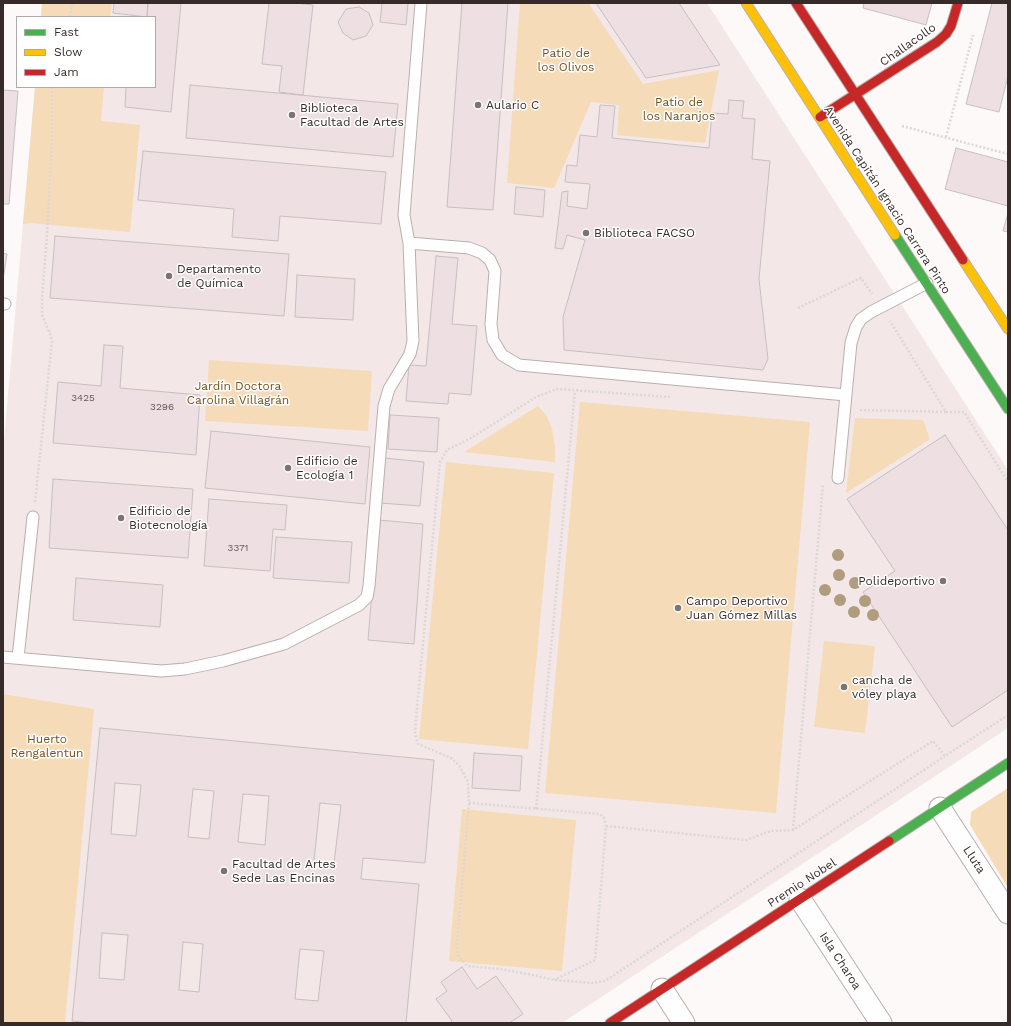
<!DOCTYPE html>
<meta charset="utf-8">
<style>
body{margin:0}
#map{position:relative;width:1011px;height:1026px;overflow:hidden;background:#fdf9f8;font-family:"Work Sans",sans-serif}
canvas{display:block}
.frame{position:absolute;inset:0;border:4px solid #372b2a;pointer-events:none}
.legend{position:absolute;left:16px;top:16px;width:140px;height:72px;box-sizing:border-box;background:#fff;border:1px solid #afaaaa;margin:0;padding:5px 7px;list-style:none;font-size:12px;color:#372b2a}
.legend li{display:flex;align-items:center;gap:8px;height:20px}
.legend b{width:20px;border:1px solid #afaaaa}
</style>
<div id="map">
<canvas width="1011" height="1026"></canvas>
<div class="frame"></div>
<ul class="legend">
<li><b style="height:5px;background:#4caf50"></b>Fast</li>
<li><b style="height:5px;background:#ffc107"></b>Slow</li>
<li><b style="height:5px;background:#c62828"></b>Jam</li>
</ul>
</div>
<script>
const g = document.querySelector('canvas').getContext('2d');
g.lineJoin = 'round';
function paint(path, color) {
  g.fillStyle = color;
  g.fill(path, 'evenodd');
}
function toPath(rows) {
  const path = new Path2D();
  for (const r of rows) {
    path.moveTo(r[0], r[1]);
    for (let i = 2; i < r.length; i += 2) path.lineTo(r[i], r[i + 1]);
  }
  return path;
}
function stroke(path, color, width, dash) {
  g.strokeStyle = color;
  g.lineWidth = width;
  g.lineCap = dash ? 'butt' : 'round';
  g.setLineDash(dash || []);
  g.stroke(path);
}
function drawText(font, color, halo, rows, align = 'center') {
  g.font = font + ' "Work Sans",sans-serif';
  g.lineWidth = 3;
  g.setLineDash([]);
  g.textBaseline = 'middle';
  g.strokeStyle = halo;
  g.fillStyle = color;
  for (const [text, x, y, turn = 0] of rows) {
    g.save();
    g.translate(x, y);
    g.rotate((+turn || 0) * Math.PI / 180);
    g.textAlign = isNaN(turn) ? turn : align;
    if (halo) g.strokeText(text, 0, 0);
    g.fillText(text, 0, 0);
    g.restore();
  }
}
paint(toPath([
 [42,3,707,3,1008,470,1008,728,562,1023,3,1023,3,452,35,87,155,87,155,17,41,17]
]), '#f3e8e7');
paint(toPath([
 [42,3,112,3,110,17,41,17],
 [520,3,588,3,643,84,719,70,705,143,617,135,619,105,591,102,554,188,507,183],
 [35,87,104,87,101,121,140,125,130,232,30,223,23,224],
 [209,360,372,371,368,431,205,421],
 [580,402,810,422,776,813,545,793],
 [538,406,547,416,552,429,555,446,555,462,464,452],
 [855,418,923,420,930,439,846,493],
 [446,462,554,473,528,749,419,739],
 [824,641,875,646,865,733,814,727],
 [3,694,94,709,65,1023,3,1023],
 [1008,788,1008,888,970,825,971,812],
 [462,809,576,820,562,971,449,961]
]), '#f5dbb7');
const building = toPath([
 [114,3,148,3,147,17,113,13,114,3],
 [148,3,181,3,171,112,125,107,126,87,155,87,155,17,147,17,148,3],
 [269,3,295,3,313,5,303,95,279,92,282,66,262,64,269,3],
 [382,3,408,3,406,25,380,22,382,3],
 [462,3,508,3,493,210,447,207,462,3],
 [596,3,679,3,720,65,646,78,596,3],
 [864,3,932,3,926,25,863,8,864,3],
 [992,3,1008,3,1008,76,999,112,966,104,992,3],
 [359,7,369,13,373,25,366,36,353,40,343,33,338,22,346,9,359,7],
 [190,85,398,104,393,157,186,138,190,85],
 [3,90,18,91,9,204,3,204,3,90],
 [729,100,744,101,742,118,755,119,752,159,770,161,759,279,768,359,763,370,564,350,563,317,585,240,567,235,563,249,555,248,562,192,568,191,567,206,587,209,590,184,565,182,567,165,577,166,580,135,597,137,600,105,615,106,612,138,709,148,712,113,728,114,729,100],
 [956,148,1008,162,1008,206,945,189,956,148],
 [143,151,386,172,381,224,280,216,278,241,232,237,234,209,138,200,143,151],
 [516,187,545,190,543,217,514,214,516,187],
 [1008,213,1008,232,1003,231,1008,213],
 [55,236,289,254,284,316,50,298,55,236],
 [3,253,7,254,3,280,3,253],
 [436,256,458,258,452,324,477,326,471,395,449,393,448,404,406,401,409,365,426,366,436,256],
 [297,275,355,279,353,320,295,317,297,275],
 [104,345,123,346,120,388,200,395,196,455,53,443,58,382,101,386,104,345],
 [390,415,439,418,437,452,388,449,390,415],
 [211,431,370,447,365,504,205,488,211,431],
 [945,435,1008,530,1008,690,952,727,863,592,895,571,847,499,945,435],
 [384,458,424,462,420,506,380,503,384,458],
 [53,479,193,489,188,558,49,548,53,479],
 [209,499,287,505,285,530,273,529,270,571,204,566,209,499],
 [378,520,423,524,414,644,368,640,378,520],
 [276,537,352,542,349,583,273,578,276,537],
 [76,578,163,585,160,627,73,620,76,578],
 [100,728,434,760,425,863,363,858,361,879,419,884,406,1023,91,1023,72,1021,100,728],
 [115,783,141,785,136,836,111,834,115,783],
 [193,789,214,791,209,839,188,837,193,789],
 [243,794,269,796,265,845,238,842,243,794],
 [320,803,341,805,334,863,314,861,320,803],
 [102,933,128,935,124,980,99,978,102,933],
 [183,942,203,944,199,992,179,990,183,942],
 [300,949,324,951,318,1001,295,999,300,949],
 [474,753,522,756,520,791,472,788,474,753],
 [462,967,477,989,496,976,523,1014,509,1023,450,1023,452,1021,436,999,447,991,441,982,462,967]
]);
paint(building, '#eedfe2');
stroke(building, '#c7c0c0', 1);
const lane = toPath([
 [409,243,469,248,482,253,490,260,495,271,491,324,493,340,502,355,519,365,846,395],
 [3,304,5,304],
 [838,478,851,343,856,327,861,319,871,312,927,283],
 [3,657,161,671,185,669,223,661,284,644,359,605,367,597,369,586,384,406,389,389,410,354,413,341,409,243,404,215,421,3],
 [18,658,33,517]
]);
const street = toPath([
 [940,808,1008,913],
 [800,899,881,1023],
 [662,989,684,1023]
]);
const fast = toPath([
 [895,235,1008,409],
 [889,841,1008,763]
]);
const slow = toPath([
 [746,3,895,235],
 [963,260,1008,329]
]);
const jam = toPath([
 [796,3,963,260],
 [820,117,937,42,946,34,951,26,958,3],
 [610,1023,889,841]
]);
stroke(lane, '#b7b0af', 13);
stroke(street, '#b7b0af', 23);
stroke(fast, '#b7b0af', 11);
stroke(slow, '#b7b0af', 11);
stroke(jam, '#b7b0af', 11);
stroke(toPath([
 [69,17,73,3],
 [902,126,1008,154],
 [946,137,973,35],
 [798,308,861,278,872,294],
 [670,397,557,389,536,397,471,438,447,450,440,462,416,718,415,734,418,744,451,758,459,765,468,782,469,803,457,946,458,955,467,966,500,969,538,976,554,980,592,983,605,981,945,756],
 [860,410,946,412,890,321],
 [946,412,964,412,1008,482],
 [35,502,52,341,51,336,42,315,42,299,47,235,52,142,52,87],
 [469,803,600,814,604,818,606,826,595,960,554,980],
 [536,809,575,391],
 [606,826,746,840,771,831,793,830,933,741,945,756,1008,715],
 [793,830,823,484]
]), '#dbd8d7', 2.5, [2, 2]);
stroke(lane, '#fffefe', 11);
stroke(street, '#fffefe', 21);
stroke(fast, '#4caf50', 9);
stroke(slow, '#ffc107', 9);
stroke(jam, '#c62828', 9);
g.fillStyle = '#b09d7e';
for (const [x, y] of [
 [838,555],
 [839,575],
 [855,583],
 [825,590],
 [840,600],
 [865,601],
 [854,612],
 [873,615]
]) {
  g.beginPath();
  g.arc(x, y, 6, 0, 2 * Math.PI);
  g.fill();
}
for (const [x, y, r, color] of [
 [478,105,4,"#7c7372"],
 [292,115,4,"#7c7372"],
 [586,233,4,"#7c7372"],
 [169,276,4,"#7c7372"],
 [288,468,4,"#7c7372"],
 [121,518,4,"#7c7372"],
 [943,581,4,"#7c7372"],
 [678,608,4,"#7c7372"],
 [844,687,4,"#7c7372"],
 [224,871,4,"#7c7372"]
]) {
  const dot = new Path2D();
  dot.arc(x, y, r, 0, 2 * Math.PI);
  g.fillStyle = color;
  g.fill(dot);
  stroke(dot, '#fff', 1.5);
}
drawText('10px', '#655858', null, [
 ["3425",83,398],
 ["3296",162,407],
 ["3371",238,548]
]);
drawText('12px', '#372b2a', '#fff', [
 ["Challacollo",908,45,-35],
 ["Avenida Capitán Ignacio Carrera Pinto",887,200,57],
 ["Lluta",974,860,57],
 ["Premio Nobel",802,883,-33],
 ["Isla Charoa",840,961,57]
]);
drawText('12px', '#71511b', '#fff', [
 ["Patio de",566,53],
 ["los Olivos",566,67],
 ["Patio de",679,102],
 ["los Naranjos",679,116],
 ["Jardín Doctora",238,386],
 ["Carolina Villagrán",238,400],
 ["Huerto",47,739],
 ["Rengalentun",47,753]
]);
drawText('12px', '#372b2a', '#fff', [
 ["Aulario C",486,105],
 ["Biblioteca",300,108],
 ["Facultad de Artes",300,122],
 ["Biblioteca FACSO",594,233],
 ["Departamento",177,269],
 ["de Química",177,283],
 ["Edificio de",296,461],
 ["Ecología 1",296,475],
 ["Edificio de",129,511],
 ["Biotecnología",129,525],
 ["Polideportivo",935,581,"right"],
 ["Campo Deportivo",686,601],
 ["Juan Gómez Millas",686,615],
 ["cancha de",852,680],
 ["vóley playa",852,694],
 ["Facultad de Artes",232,864],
 ["Sede Las Encinas",232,878]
], 'left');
</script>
